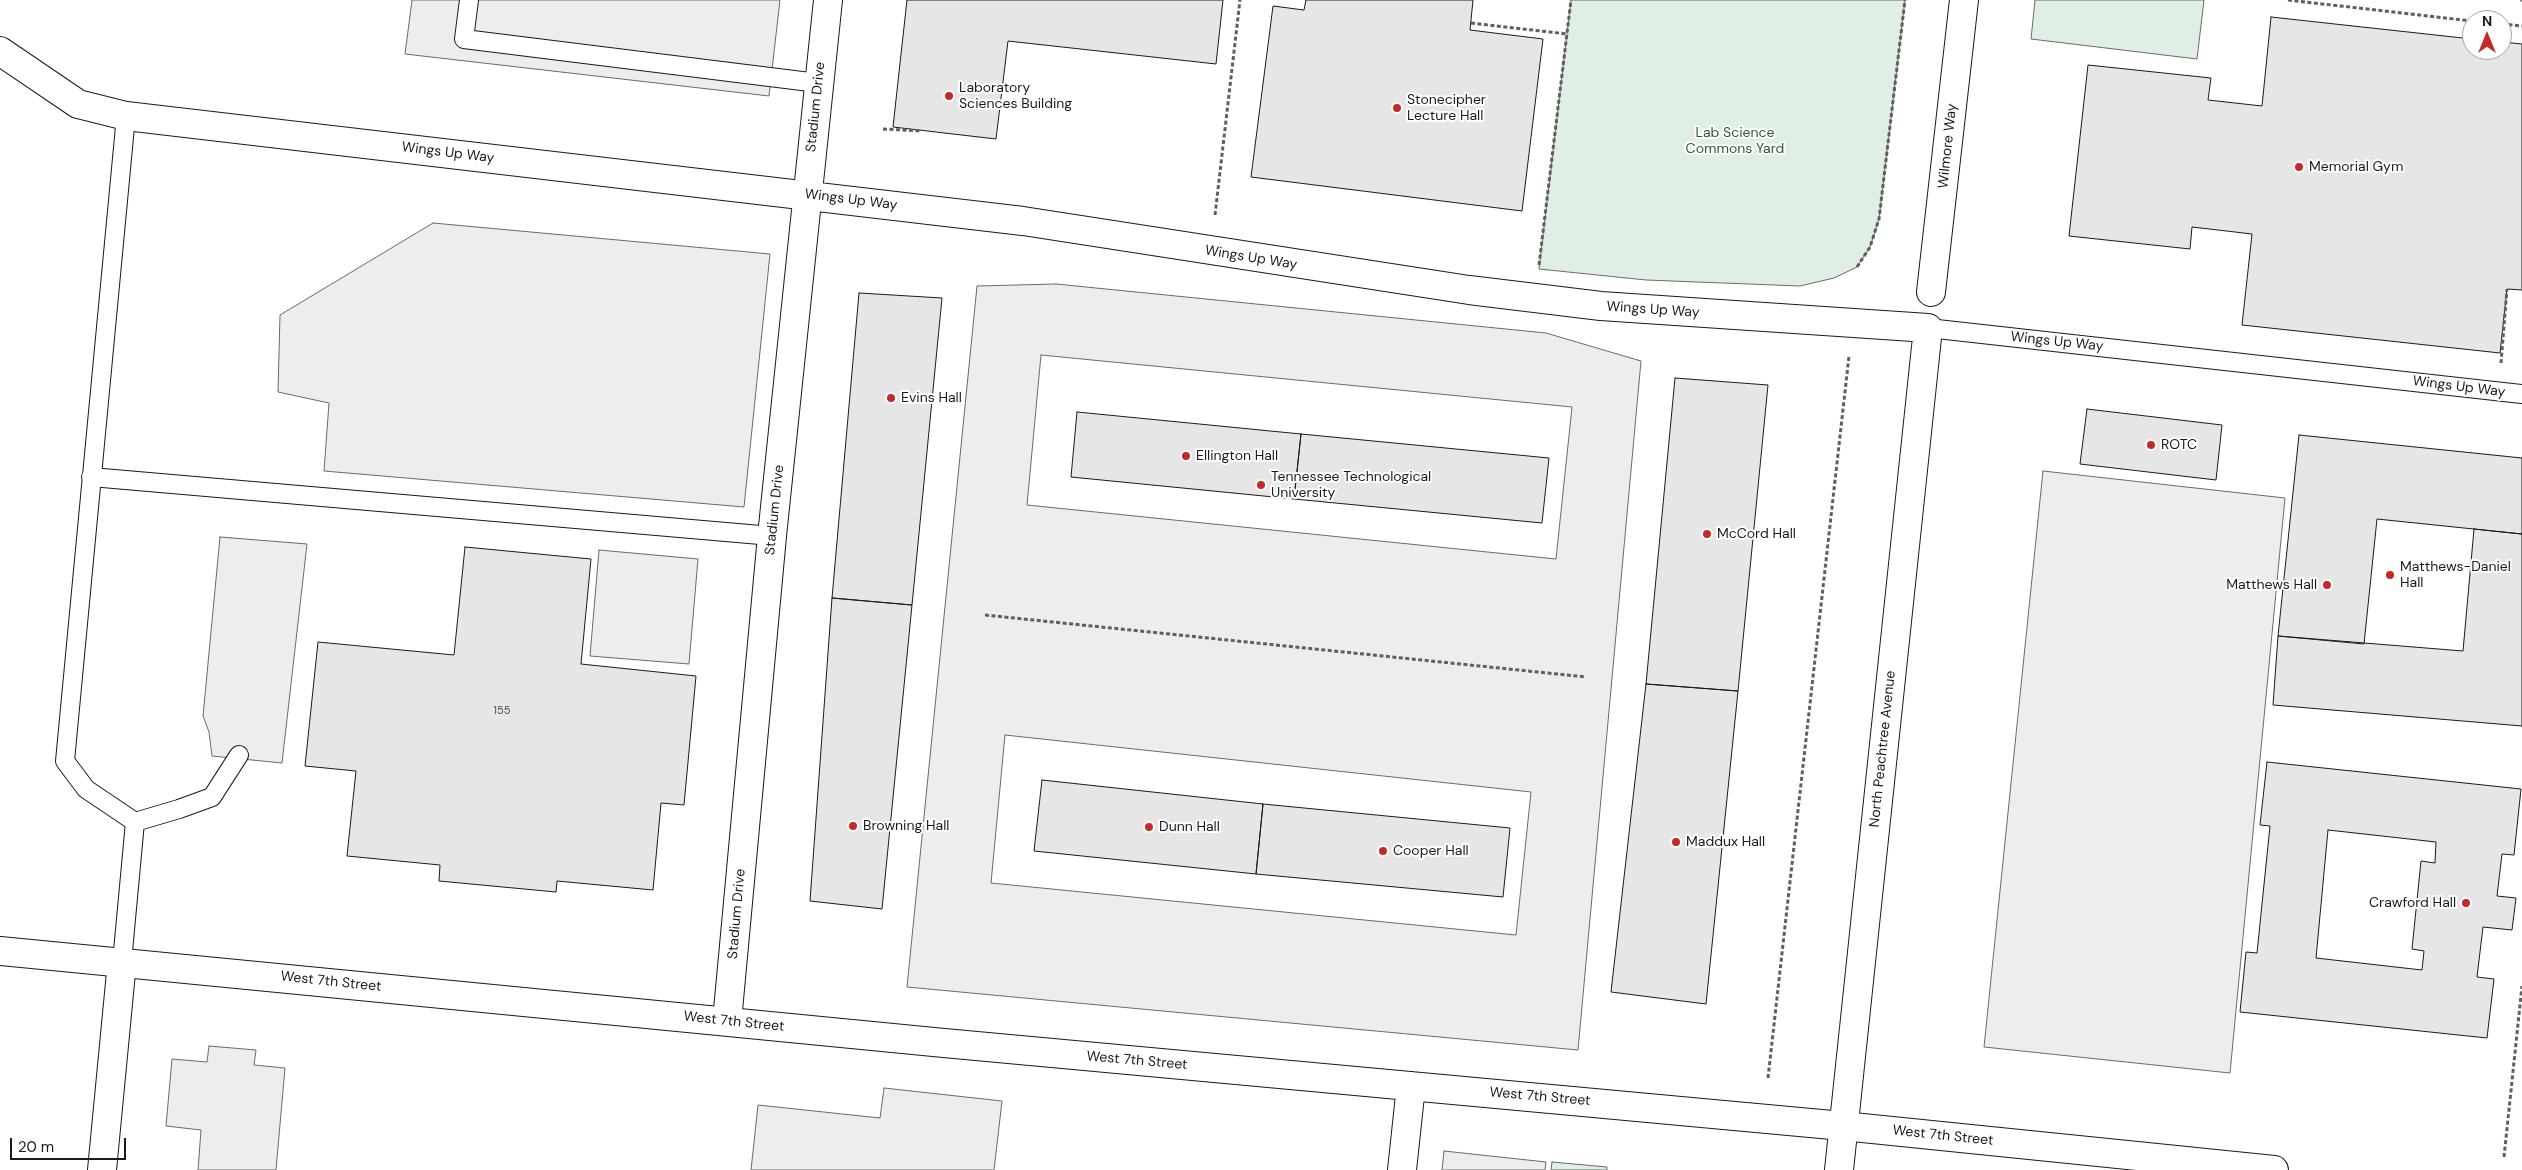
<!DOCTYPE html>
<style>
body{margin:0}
#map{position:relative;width:2522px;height:1170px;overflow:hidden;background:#fff;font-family:"DM Sans",sans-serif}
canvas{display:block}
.north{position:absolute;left:2462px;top:10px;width:50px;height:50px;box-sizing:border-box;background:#fff;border:1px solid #a3a3a3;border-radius:50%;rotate:0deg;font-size:14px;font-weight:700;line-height:20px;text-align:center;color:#1a1a1a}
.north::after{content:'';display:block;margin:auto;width:18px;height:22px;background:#c62828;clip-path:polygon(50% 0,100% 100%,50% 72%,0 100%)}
.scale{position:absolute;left:10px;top:1138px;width:116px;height:22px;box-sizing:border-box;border:2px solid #1a1a1a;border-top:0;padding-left:6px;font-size:15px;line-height:18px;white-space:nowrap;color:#1a1a1a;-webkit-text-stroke:4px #fff;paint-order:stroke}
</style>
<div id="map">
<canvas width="2522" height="1170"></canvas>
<div class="north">N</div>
<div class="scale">20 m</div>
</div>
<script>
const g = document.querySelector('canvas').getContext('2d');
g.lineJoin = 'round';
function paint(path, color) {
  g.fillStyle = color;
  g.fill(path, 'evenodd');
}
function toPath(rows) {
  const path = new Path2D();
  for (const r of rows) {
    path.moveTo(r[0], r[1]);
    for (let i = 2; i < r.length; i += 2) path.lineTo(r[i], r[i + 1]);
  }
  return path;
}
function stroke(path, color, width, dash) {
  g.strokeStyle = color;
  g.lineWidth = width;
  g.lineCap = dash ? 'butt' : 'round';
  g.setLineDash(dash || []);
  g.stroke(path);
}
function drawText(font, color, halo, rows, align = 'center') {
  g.font = font + ' "DM Sans",sans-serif';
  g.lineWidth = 4;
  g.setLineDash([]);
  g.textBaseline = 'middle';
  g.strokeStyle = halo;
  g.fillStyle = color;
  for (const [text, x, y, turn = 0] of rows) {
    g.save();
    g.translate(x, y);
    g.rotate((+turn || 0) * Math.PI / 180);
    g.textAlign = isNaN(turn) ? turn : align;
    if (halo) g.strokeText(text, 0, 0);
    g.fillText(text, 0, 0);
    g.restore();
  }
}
const green = toPath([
 [1571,0,1905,0,1879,219,1870,247,1857,267,1834,278,1800,286,1646,280,1539,269,1571,0],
 [2035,0,2204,0,2197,59,2031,39,2035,0],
 [1552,1162,1607,1167,1607,1170,1551,1170,1552,1162]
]);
paint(green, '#e0efe3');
stroke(green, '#6a6a6a', 1);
const parking = toPath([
 [412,0,780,0,769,96,405,54,412,0],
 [433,223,770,254,744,507,324,471,329,403,278,392,280,315,433,223],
 [1056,284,1546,333,1641,361,1578,1050,907,987,977,286,1056,284],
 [1041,355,1572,407,1556,559,1027,505,1041,355],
 [1005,735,1531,792,1516,935,991,883,1005,735],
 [2043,471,2285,498,2230,1073,1984,1047,2043,471],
 [220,537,307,544,282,763,212,756,209,732,203,716,220,537],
 [599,550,698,559,689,664,590,656,599,550],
 [209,1046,256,1050,254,1065,285,1068,276,1170,198,1170,201,1130,166,1126,172,1059,207,1062,209,1046],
 [884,1088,1002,1101,994,1170,751,1170,758,1105,880,1118,884,1088],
 [1444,1151,1546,1162,1545,1170,1442,1170,1444,1151]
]);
paint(parking, '#ededed');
stroke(parking, '#6a6a6a', 1);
const building = toPath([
 [907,0,1223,0,1216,64,1008,41,996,139,893,127,907,0],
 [1306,0,1473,0,1470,30,1543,39,1522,211,1251,177,1273,6,1304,10,1306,0],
 [2271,17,2472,39,2472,50,2502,50,2502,42,2522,44,2522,290,2507,289,2500,353,2242,325,2252,234,2192,227,2190,249,2069,236,2088,65,2211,78,2208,100,2262,106,2271,17],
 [859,293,942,298,912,605,832,598,859,293],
 [1675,378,1768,385,1738,691,1646,684,1675,378],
 [2087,409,2222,425,2216,480,2080,464,2087,409],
 [1077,412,1301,434,1294,499,1071,477,1077,412],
 [1301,434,1549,458,1542,523,1294,499,1301,434],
 [2299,435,2522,458,2522,534,2377,519,2364,644,2278,636,2299,435],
 [2474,529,2522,534,2522,726,2273,705,2278,636,2463,651,2474,529],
 [465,547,591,559,581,664,696,676,684,805,661,803,653,890,557,881,556,892,439,881,440,865,347,856,356,771,305,766,318,642,454,655,465,547],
 [832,598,912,605,882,909,810,901,832,598],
 [1646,684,1738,691,1706,1004,1611,992,1646,684],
 [2267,762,2521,789,2514,855,2502,854,2497,896,2516,898,2512,930,2483,927,2477,977,2494,979,2487,1038,2240,1012,2246,952,2257,953,2270,826,2260,825,2267,762],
 [2328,830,2436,842,2435,863,2421,861,2412,949,2424,951,2422,970,2316,958,2328,830],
 [1042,780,1263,804,1256,874,1034,851,1042,780],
 [1263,804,1510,828,1503,897,1256,874,1263,804]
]);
paint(building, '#e6e6e6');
stroke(building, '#1a1a1a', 1);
const lane = toPath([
 [469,0,464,39,818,83],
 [126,116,65,761,86,789,135,822],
 [1928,328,2522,394],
 [91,477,772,536],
 [122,962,135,822,179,809,212,797,239,755]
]);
const street = toPath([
 [0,51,78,104,126,116,1023,221,1469,290,1601,306,1928,328,1839,1170],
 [1931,292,1964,0],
 [727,1021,772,536,828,0],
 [102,1170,122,962]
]);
const secondary = toPath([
 [0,951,944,1043,1843,1126,2274,1170],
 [1402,1170,1411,1086]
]);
stroke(lane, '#1a1a1a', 20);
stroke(street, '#1a1a1a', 30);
stroke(secondary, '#1a1a1a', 30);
stroke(toPath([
 [2288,0,2472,21],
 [2521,0,2522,1],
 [1471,23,1567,34],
 [2502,24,2522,26],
 [883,129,922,131],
 [1215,215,1240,0],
 [1539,265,1571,0],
 [1857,267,1870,247,1879,219,1905,0],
 [2501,363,2507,289],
 [985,615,1586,677],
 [1768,1078,1849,356],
 [2504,1157,2522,986]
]), '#5f5f5f', 3, [4, 2.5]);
stroke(lane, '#fff', 18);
stroke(street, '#fff', 28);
stroke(secondary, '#fff', 28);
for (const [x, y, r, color] of [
 [949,96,5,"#c62828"],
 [1397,108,5,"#c62828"],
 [2299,167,5,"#c62828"],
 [891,398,5,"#c62828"],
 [2151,445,5,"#c62828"],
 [1186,456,5,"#c62828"],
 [1261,485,5,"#c62828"],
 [1707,534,5,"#c62828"],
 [2390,575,5,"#c62828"],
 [2327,585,5,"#c62828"],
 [853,826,5,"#c62828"],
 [1149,827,5,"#c62828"],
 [1676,842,5,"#c62828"],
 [1383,851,5,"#c62828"],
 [2466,903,5,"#c62828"]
]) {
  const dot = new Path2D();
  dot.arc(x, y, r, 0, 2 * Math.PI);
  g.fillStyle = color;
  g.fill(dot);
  stroke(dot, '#fff', 2);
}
drawText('11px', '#4d4d4d', null, [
 ["155",502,711]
]);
drawText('14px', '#1a1a1a', '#fff', [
 ["Laboratory",959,88],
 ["Sciences Building",959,104],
 ["Stonecipher",1407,100],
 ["Lecture Hall",1407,116],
 ["Memorial Gym",2309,167],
 ["Evins Hall",901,398],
 ["ROTC",2161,445],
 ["Ellington Hall",1196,456],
 ["Tennessee Technological",1271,477],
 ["University",1271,493],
 ["McCord Hall",1717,534],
 ["Matthews-Daniel",2400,567],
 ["Hall",2400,583],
 ["Matthews Hall",2317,585,"right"],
 ["Browning Hall",863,826],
 ["Dunn Hall",1159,827],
 ["Maddux Hall",1686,842],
 ["Cooper Hall",1393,851],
 ["Crawford Hall",2456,903,"right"]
], 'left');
drawText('14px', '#1a1a1a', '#fff', [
 ["Stadium Drive",816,107,-84],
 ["Wilmore Way",1948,146,-84],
 ["Wings Up Way",448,153,7],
 ["Wings Up Way",851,200,7],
 ["Wings Up Way",1251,258,9],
 ["Wings Up Way",1653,310,4],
 ["Wings Up Way",2057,342,6],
 ["Wings Up Way",2459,387,7],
 ["Stadium Drive",775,510,-84],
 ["North Peachtree Avenue",1883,749,-84],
 ["Stadium Drive",737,914,-85],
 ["West 7th Street",331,982,6],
 ["West 7th Street",734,1022,6],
 ["West 7th Street",1137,1061,5],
 ["West 7th Street",1540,1097,5],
 ["West 7th Street",1943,1136,6]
]);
drawText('14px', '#2b5a34', '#fff', [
 ["Lab Science",1735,133],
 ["Commons Yard",1735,149]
]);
</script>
